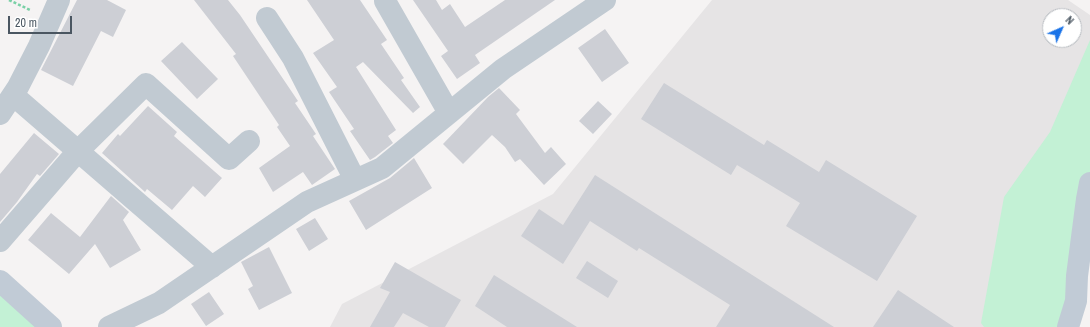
<!DOCTYPE html>
<style>
body{margin:0}
#map{position:relative;width:1090px;height:327px;overflow:hidden;background:#f5f3f3;font-family:"Archivo Narrow",sans-serif}
canvas{display:block}
.north{position:absolute;left:1042px;top:8px;width:40px;height:40px;box-sizing:border-box;background:#fff;border:1px solid #b7bbc0;border-radius:50%;rotate:45deg;font-size:11px;font-weight:700;line-height:16px;text-align:center;color:#4a5661}
.north::after{content:'';display:block;margin:auto;width:14px;height:18px;background:#1a73e8;clip-path:polygon(50% 0,100% 100%,50% 72%,0 100%)}
.scale{position:absolute;left:8px;top:16px;width:64px;height:18px;box-sizing:border-box;border:2px solid #4a5661;border-top:0;padding-left:5px;font-size:12px;line-height:14px;white-space:nowrap;color:#4a5661;-webkit-text-stroke:3px #fff;paint-order:stroke}
</style>
<div id="map">
<canvas width="1090" height="327"></canvas>
<div class="north">N</div>
<div class="scale">20 m</div>
</div>
<script>
const g = document.querySelector('canvas').getContext('2d');
g.lineJoin = 'round';
function paint(path, color) {
  g.fillStyle = color;
  g.fill(path, 'evenodd');
}
function toPath(rows) {
  const path = new Path2D();
  for (const r of rows) {
    path.moveTo(r[0], r[1]);
    for (let i = 2; i < r.length; i += 2) path.lineTo(r[i], r[i + 1]);
  }
  return path;
}
function stroke(path, color, width, dash) {
  g.strokeStyle = color;
  g.lineWidth = width;
  g.lineCap = dash ? 'butt' : 'round';
  g.setLineDash(dash || []);
  g.stroke(path);
}
paint(toPath([
 [712,0,1068,0,1090,15,1090,213,1064,327,330,327,342,304,553,194],
 [1050,16,1074,16,1074,40,1050,40]
]), '#e6e4e5');
paint(toPath([
 [1090,40,1090,196,1065,327,984,327,981,323,1004,197,1050,132],
 [0,281,51,327,0,327]
]), '#c3f1d5');
paint(toPath([
 [77,0,107,0,126,10,113,37,101,31,73,86,41,70],
 [194,0,228,0,240,15,298,101,295,103,316,134,313,136,335,169,312,185,303,172,273,192,259,168,290,146,277,127,279,125,233,56,236,54],
 [307,0,360,0,387,40,381,44,404,78,401,80,420,107,413,113,363,62,356,67,396,130,388,136,393,143,375,157,370,160,350,131,354,129,329,92,337,87,313,53,334,40],
 [413,0,436,0,442,10,450,4,465,27,505,0,555,0,475,55,480,63,457,79,441,56,448,51],
 [605,29,629,63,602,82,578,48],
 [182,42,218,79,197,99,161,61],
 [664,83,764,145,767,140,819,172,826,160,917,216,877,281,786,226,800,203,737,165,731,175,641,119],
 [499,88,520,110,516,114,545,153,551,147,566,164,544,185,520,159,515,162,505,147,492,135,463,164,443,144,488,97],
 [598,101,612,114,593,134,579,121],
 [148,106,177,132,174,136,222,178,205,197,193,186,172,210,147,189,145,192,102,153,118,134,120,136],
 [34,133,59,154,40,176,37,174,17,202,0,222,0,174],
 [414,158,432,188,366,230,349,201,390,178],
 [595,175,834,327,716,327,730,305,639,248,637,251,590,221,563,264,521,236,539,209,563,225],
 [111,196,129,212,123,220,141,250,110,268,95,244,69,274,28,240,51,213,80,237],
 [315,218,328,239,309,251,296,229],
 [269,247,292,293,259,310,248,289,253,286,241,262],
 [587,261,618,281,608,298,576,278],
 [395,262,461,300,445,327,429,327,403,313,394,327,370,327,390,292,380,288],
 [494,275,577,327,507,327,475,306],
 [898,290,954,327,873,327],
 [209,292,224,314,206,326,191,304]
]), '#cdcfd5');
stroke(toPath([
 [9,0,30,10]
]), '#7ad0a6', 2.5, [3, 2]);
stroke(toPath([
 [385,1,449,113],
 [267,18,293,58,355,180],
 [13,95,212,267],
 [0,114,18,87,39,46,59,0],
 [0,241,78,151,146,84,229,159,249,141],
 [109,327,159,303,307,202,382,168,503,69,605,0]
]), '#c1cad2', 22);
stroke(toPath([
 [0,281,51,327],
 [1068,327,1076,301,1077,276,1087,199,1090,183]
]), '#c1cbd6', 22);
</script>
